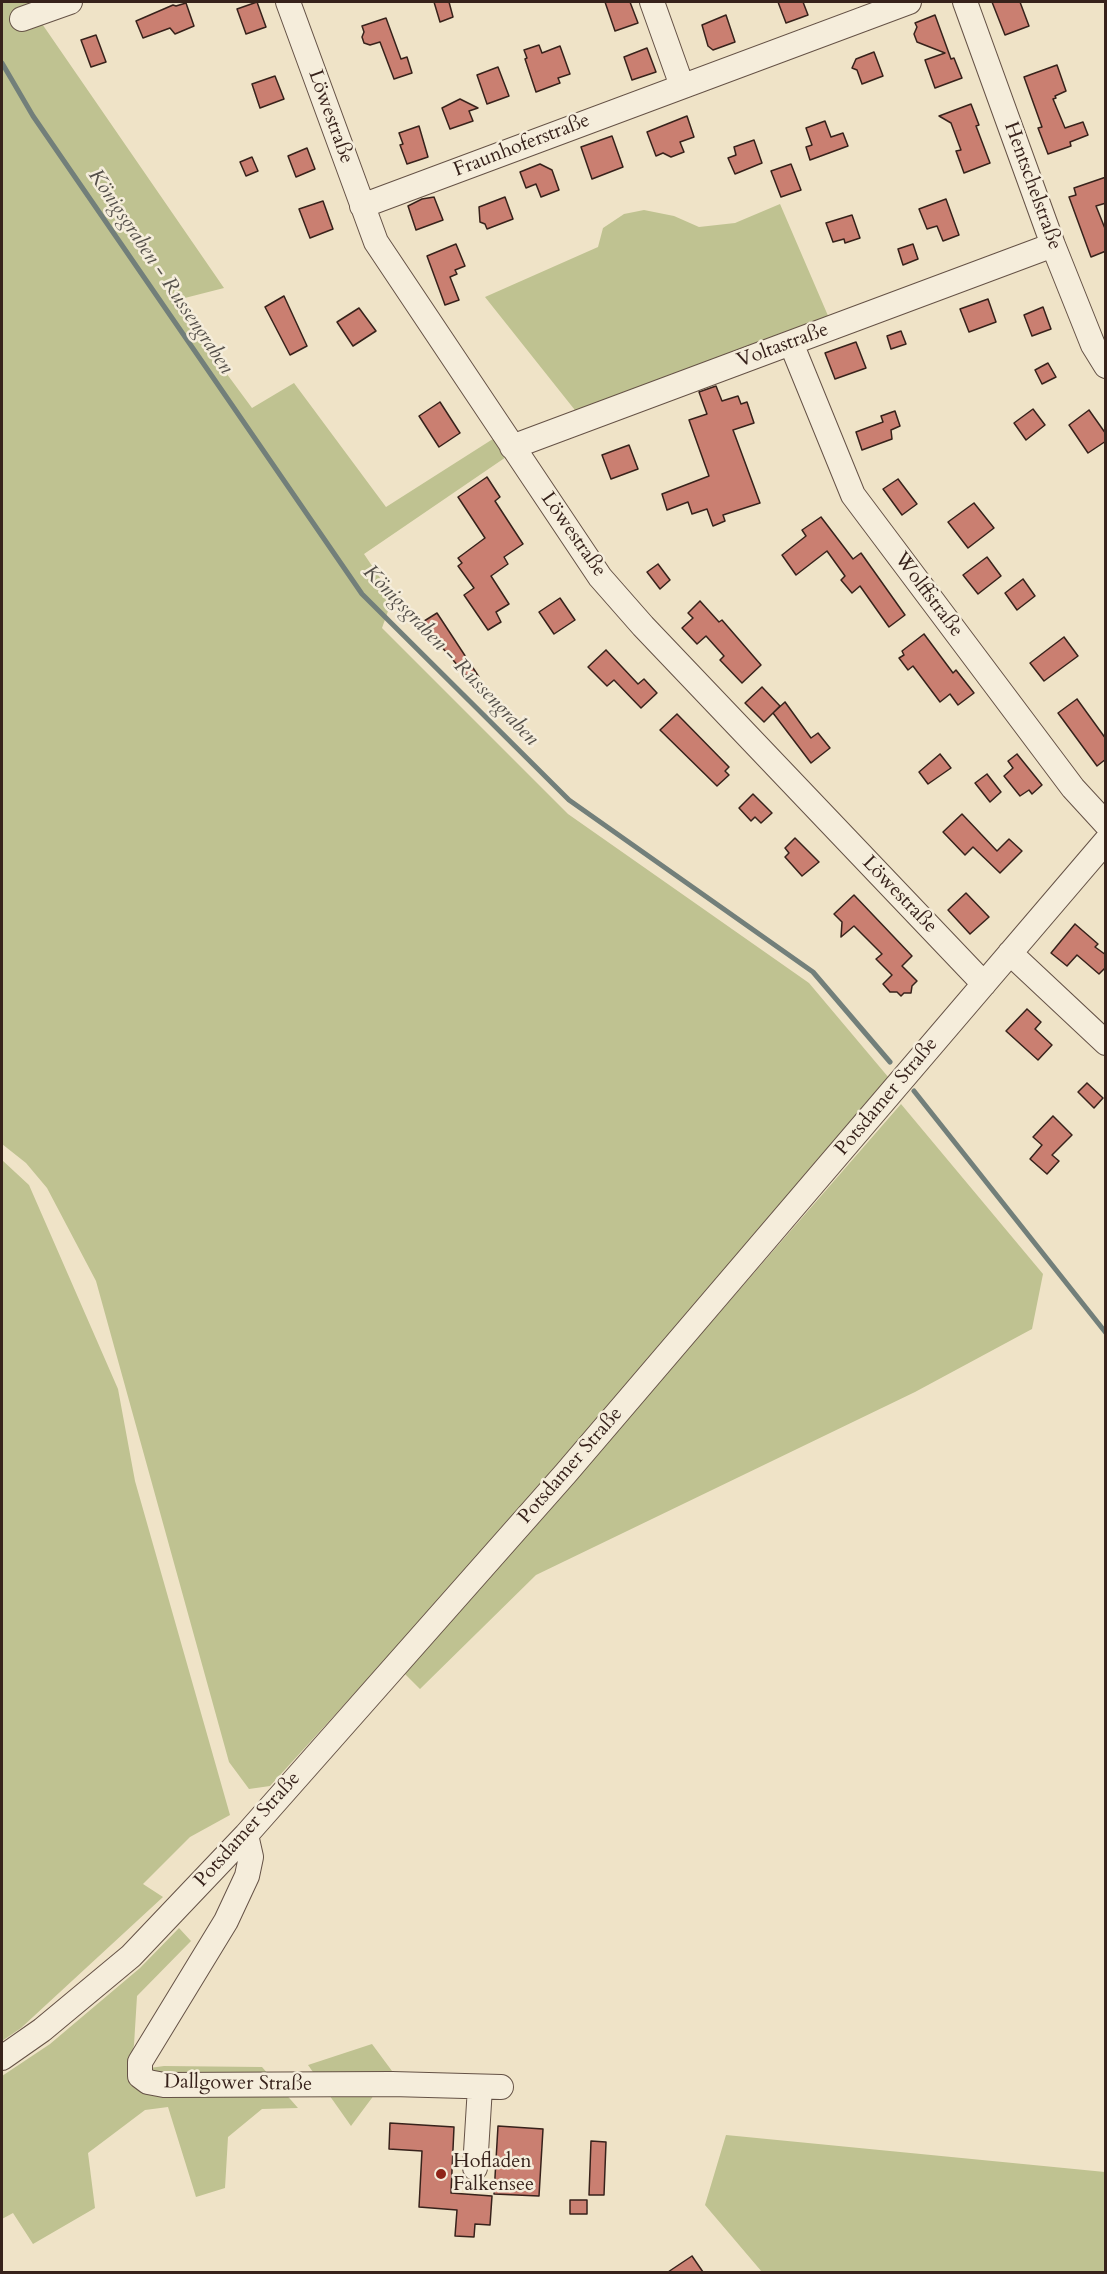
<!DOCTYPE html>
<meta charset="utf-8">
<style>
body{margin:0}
#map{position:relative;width:1107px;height:2274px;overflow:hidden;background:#efe3c7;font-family:Cardo,serif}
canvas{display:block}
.frame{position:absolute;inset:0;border:3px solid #37221b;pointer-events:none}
</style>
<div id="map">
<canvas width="1107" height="2274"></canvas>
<div class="frame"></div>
</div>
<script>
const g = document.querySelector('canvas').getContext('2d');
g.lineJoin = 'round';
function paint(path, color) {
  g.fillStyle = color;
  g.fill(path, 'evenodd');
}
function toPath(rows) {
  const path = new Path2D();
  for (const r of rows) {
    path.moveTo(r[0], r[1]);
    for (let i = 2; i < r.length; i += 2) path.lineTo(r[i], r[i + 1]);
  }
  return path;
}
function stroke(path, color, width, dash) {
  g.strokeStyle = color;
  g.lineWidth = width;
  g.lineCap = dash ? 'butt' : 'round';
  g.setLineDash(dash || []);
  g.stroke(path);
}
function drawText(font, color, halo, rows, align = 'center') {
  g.font = font + ' Cardo,serif';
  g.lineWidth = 5;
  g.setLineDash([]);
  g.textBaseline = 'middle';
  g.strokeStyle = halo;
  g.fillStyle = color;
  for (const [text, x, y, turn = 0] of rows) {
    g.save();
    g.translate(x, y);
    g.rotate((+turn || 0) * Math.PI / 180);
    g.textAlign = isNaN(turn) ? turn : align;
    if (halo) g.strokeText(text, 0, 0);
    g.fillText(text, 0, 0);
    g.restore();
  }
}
paint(toPath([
 [2,2,27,2,224,288,173,301,252,408,294,383,386,507,496,437,509,455,364,554,393,597,382,628,568,814,809,983,889,1078,507,1526,270,1786,249,1789,229,1762,96,1281,47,1188,26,1163,2,1144],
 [780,204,832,325,582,419,485,297,598,247,603,228,624,214,644,210,674,216,699,227,735,223],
 [901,1104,1043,1274,1032,1329,915,1392,536,1575,420,1689,405,1674],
 [2,1160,29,1185,118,1389,135,1481,230,1815,190,1837,143,1884,163,1897,21,2028,2,2041],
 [179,1928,191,1941,137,1996,134,2045,128,2071,164,2066,262,2067,298,2108,262,2109,228,2137,225,2188,196,2197,168,2107,145,2110,88,2153,95,2208,33,2244,13,2213,2,2219,2,2076,50,2044,140,1968],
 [372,2044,392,2071,351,2126,308,2065],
 [726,2135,1105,2172,1105,2272,762,2272,705,2205]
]), '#bfc291');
stroke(toPath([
 [2,63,33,116,362,594,569,800,813,972,890,1062],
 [914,1091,1106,1333]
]), '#727f7a', 5);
const building = toPath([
 [257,2,266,27,246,34,237,9,257,2],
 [434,2,449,2,453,17,440,22,434,2],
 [605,2,630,2,638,23,615,31,605,2],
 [778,2,803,2,808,15,786,23,778,2],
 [992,2,1020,2,1029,26,1005,35,992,2],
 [186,3,194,26,175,34,170,28,143,38,136,21,173,5,176,6,186,3],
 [726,15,735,42,713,50,708,46,702,25,726,15],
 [935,15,951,59,954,58,962,78,935,88,925,60,945,53,917,42,914,34,917,27,915,23,935,15],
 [386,18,401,59,407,57,412,73,394,79,380,42,370,45,364,43,362,37,364,32,362,26,386,18],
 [96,35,106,62,91,67,81,40,96,35],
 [539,45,542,53,560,46,570,74,558,78,560,83,536,92,525,59,527,58,524,50,539,45],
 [647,48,656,72,632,80,624,57,647,48],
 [874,52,883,76,862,84,857,70,852,68,856,59,874,52],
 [1057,65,1066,91,1055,96,1056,98,1053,99,1065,128,1083,122,1088,135,1070,142,1071,146,1048,154,1038,128,1042,127,1024,77,1057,65],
 [498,67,509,96,487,104,477,75,498,67],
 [275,76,284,99,260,108,252,84,275,76],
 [460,99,478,108,469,111,473,121,450,129,442,108,460,99],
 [971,104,979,125,976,126,990,163,964,173,956,151,961,150,951,123,939,116,971,104],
 [687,116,694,137,680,142,684,152,671,157,663,153,656,156,647,132,687,116],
 [825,121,831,137,843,133,848,146,810,160,806,147,812,145,806,128,825,121],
 [419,126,428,157,407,164,400,145,403,144,399,133,419,126],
 [612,136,623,167,592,179,581,147,612,136],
 [754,140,762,163,735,174,728,158,736,155,734,147,754,140],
 [307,148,315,169,296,177,288,156,307,148],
 [252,157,258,171,246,176,240,162,252,157],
 [540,164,552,170,559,190,541,197,536,184,526,188,520,172,540,164],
 [791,164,801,190,781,197,771,171,791,164],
 [1106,177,1106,203,1096,206,1106,231,1106,251,1091,257,1069,197,1076,195,1074,188,1106,177],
 [434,197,443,220,416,230,408,206,422,199,434,197],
 [505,197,513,219,487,229,485,224,480,222,479,207,505,197],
 [946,199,959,235,943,241,937,226,927,229,919,209,946,199],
 [323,201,333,229,310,238,299,209,323,201],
 [852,215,860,238,845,243,844,239,833,242,826,223,852,215],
 [456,244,465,266,455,270,457,274,450,277,459,300,445,305,427,256,456,244],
 [913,244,918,259,903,265,898,249,913,244],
 [284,296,307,346,290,355,265,307,284,296],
 [988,299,996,322,969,332,960,309,988,299],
 [1043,307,1051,329,1032,336,1024,315,1043,307],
 [359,308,376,331,353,346,337,322,359,308],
 [901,331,906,344,891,349,887,336,901,331],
 [856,342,866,368,835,379,825,353,856,342],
 [1048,363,1056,377,1042,384,1035,370,1048,363],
 [716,386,722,401,738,396,741,404,747,402,754,423,733,430,760,503,723,515,725,521,713,526,707,509,692,514,688,502,667,510,662,494,709,476,689,420,707,414,699,392,716,386],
 [440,402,460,433,439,447,419,416,440,402],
 [1033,409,1045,425,1026,440,1014,423,1033,409],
 [1089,410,1106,434,1106,441,1088,453,1069,425,1089,410],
 [895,411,900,426,891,430,892,439,862,450,856,432,883,422,881,416,895,411],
 [629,445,638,469,611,479,602,455,629,445],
 [487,477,500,497,495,501,523,544,504,557,508,564,491,576,509,604,496,612,501,622,488,630,464,595,474,588,458,566,462,563,458,558,485,538,458,497,487,477],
 [898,479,917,504,902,515,883,489,898,479],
 [974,503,994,528,968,548,948,522,974,503],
 [821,517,853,559,861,553,905,615,889,627,860,586,852,593,841,580,845,576,827,551,796,575,782,555,806,536,802,530,821,517],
 [987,557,1001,576,978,594,963,575,987,557],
 [658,564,670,580,660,589,647,572,658,564],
 [1023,579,1035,596,1017,610,1005,593,1023,579],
 [560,598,575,620,554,634,539,612,560,598],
 [700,601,719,622,722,620,761,665,742,683,720,660,724,656,706,636,697,644,682,628,693,618,688,613,700,601],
 [437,613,479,677,472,682,421,623,437,613],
 [924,634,953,673,956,670,974,693,958,705,950,694,940,702,913,666,908,670,899,658,904,655,902,651,924,634],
 [1064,637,1078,656,1044,681,1030,663,1064,637],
 [606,650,638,684,644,679,657,693,641,708,614,680,607,686,588,667,606,650],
 [762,687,780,706,764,722,745,703,762,687],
 [1077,699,1106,739,1106,759,1097,766,1058,713,1077,699],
 [785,702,811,738,818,733,830,748,811,763,773,713,785,702],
 [677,714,729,767,725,771,729,775,717,786,660,730,677,714],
 [940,754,951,768,928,784,919,772,940,754],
 [1017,754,1042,785,1032,794,1029,790,1020,796,1004,776,1013,768,1008,761,1017,754],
 [987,774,1001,792,990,802,975,783,987,774],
 [753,794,772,813,761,823,755,817,751,821,739,808,753,794],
 [962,814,997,851,1009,839,1022,851,1000,873,973,847,965,855,943,832,962,814],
 [795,838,819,862,802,876,785,857,789,853,785,848,795,838],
 [966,893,989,917,970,934,948,910,966,893],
 [854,895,912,956,902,966,917,981,912,986,911,993,904,993,901,996,897,992,890,992,883,984,892,975,876,959,882,954,854,926,841,937,842,922,834,914,854,895],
 [1075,924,1098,944,1095,947,1106,955,1106,967,1099,974,1077,955,1067,966,1051,953,1075,924],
 [1027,1009,1041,1022,1035,1029,1052,1045,1038,1060,1006,1031,1027,1009],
 [1087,1083,1103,1098,1094,1108,1078,1092,1087,1083],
 [1053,1116,1072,1135,1052,1155,1059,1161,1047,1174,1030,1159,1042,1145,1033,1137,1053,1116],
 [390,2123,454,2127,451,2193,492,2196,490,2225,475,2224,474,2237,455,2236,457,2210,419,2207,422,2151,389,2149,390,2123],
 [498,2126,543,2129,539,2196,494,2194,498,2126],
 [591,2141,606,2142,604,2195,589,2195,591,2141],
 [570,2200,587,2200,587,2214,570,2214,570,2200],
 [692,2256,703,2272,668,2272,692,2256]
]);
paint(building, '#ca7f71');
stroke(building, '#37221b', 1.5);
const minor = toPath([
 [288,2,376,242,600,577,643,626,984,984],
 [652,2,682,86],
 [965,2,1053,245,1093,345,1106,366],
 [22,19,70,2],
 [362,206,909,2],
 [791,343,853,495,1073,788,1106,824],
 [512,447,1053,245],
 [1010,953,1106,1043],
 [246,1835,251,1857,247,1876,226,1921,140,2062,140,2076,148,2082,164,2085,392,2084,501,2087],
 [2,2058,42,2030,131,1956,246,1835,566,1473,1106,841],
 [475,2168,480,2087]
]);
stroke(minor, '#655246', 26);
stroke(minor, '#f5eddb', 24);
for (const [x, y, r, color] of [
 [441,2174,6,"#8f2418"]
]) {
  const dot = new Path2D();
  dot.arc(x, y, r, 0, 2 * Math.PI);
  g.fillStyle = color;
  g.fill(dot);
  stroke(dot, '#f5eddb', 2);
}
drawText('20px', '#37221b', '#f5eddb', [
 ["Löwestraße",330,117,70],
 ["Fraunhoferstraße",522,146,-21],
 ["Hentschelstraße",1032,186,70],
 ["Voltastraße",783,346,-20],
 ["Löwestraße",573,535,55],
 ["Wolffstraße",928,595,53],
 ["Löwestraße",899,895,46],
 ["Potsdamer Straße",887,1097,-50],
 ["Potsdamer Straße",571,1466,-49],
 ["Potsdamer Straße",248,1830,-48],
 ["Dallgower Straße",238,2084,1]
]);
drawText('20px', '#37221b', '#f5eddb', [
 ["Hofladen",453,2162],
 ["Falkensee",453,2185]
], 'left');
drawText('italic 21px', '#55504a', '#f5eddb', [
 ["Königsgraben - Russengraben",160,272,56],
 ["Königsgraben - Russengraben",450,656,46]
]);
</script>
